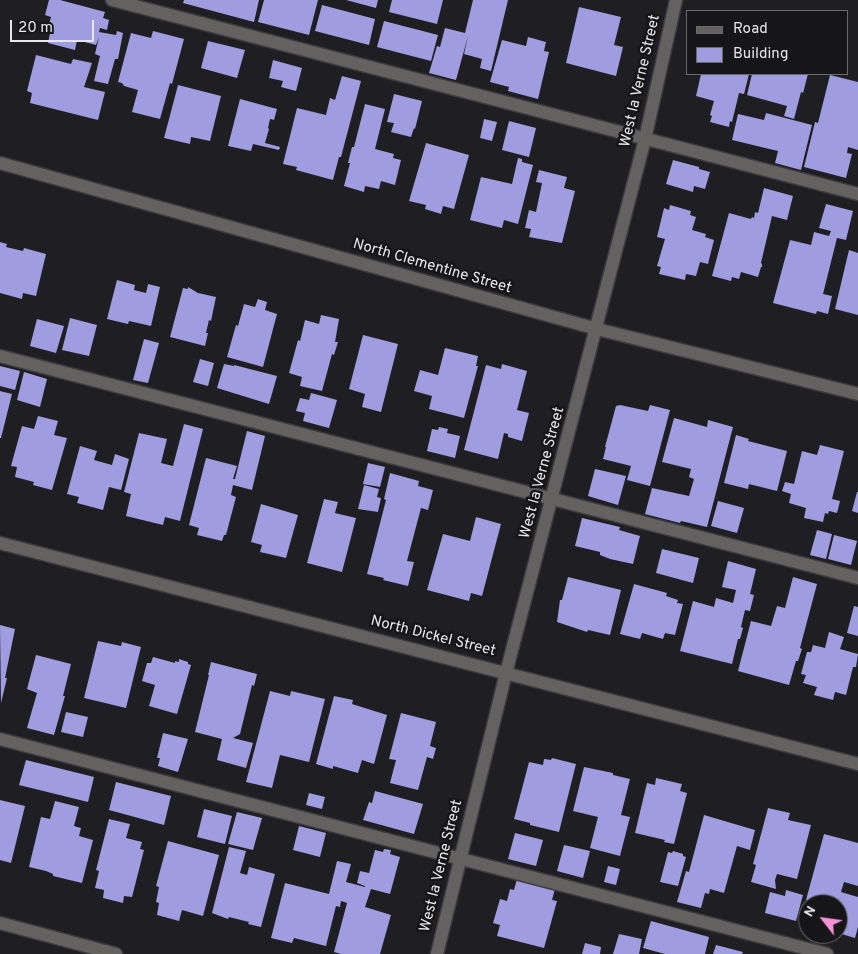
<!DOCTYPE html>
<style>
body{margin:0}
#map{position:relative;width:858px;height:954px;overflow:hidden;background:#1f1f23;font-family:Overpass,sans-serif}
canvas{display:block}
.legend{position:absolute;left:686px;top:10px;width:162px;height:65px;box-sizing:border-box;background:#161619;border:1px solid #6a6a6c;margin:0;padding:6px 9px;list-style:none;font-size:15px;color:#e7e7e9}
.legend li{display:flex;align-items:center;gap:10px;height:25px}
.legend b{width:25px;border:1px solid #6a6a6c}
.north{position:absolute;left:798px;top:894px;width:50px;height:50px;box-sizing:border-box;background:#161619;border:1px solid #6a6a6c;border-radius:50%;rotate:300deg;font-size:14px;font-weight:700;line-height:20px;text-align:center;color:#e7e7e9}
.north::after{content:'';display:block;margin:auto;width:18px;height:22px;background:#f491d4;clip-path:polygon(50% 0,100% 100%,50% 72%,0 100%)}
.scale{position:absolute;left:10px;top:20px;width:84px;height:22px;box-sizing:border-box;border:2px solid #e7e7e9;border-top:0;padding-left:6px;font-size:15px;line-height:18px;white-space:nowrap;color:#e7e7e9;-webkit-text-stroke:4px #161619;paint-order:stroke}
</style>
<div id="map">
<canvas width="858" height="954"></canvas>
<ul class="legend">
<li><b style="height:6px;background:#646161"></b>Road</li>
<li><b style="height:14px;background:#9f9ce0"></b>Building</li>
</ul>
<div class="north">N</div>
<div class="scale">20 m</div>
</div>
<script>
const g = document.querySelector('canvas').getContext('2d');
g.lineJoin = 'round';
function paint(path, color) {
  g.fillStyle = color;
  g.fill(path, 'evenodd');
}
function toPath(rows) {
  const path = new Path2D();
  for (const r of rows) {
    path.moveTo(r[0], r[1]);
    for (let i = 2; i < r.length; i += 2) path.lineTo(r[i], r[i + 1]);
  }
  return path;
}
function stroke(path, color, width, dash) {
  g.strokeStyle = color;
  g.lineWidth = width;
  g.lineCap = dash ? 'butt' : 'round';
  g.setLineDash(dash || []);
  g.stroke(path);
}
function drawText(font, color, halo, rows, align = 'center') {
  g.font = font + ' Overpass,sans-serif';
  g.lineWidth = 5;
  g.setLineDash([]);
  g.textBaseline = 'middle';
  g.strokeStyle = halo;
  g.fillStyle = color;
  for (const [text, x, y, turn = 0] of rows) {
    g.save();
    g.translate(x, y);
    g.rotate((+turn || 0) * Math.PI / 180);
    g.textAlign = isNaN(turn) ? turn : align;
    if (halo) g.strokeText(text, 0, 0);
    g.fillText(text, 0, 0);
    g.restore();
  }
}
paint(toPath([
 [49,0,60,0,105,12,103,18,109,20,107,30,100,28,99,32,116,35,117,31,123,33,118,59,115,59,108,84,94,81,100,56,95,54,99,37,96,45,77,40,75,50,48,43,50,33,47,32,51,17,45,15],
 [184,0,259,0,254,22,183,3],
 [264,0,318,0,309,35,258,22],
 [346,0,378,0,376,8],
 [392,0,443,0,437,24,389,12],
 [473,0,508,0,491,71,480,68,482,59,464,54,468,36,456,80,429,73,437,46,440,47,445,28,465,33],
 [322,5,375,19,369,45,315,31],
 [579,7,621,17,614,45,623,47,616,76,566,63],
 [384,21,438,35,431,61,377,47],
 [153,31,184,39,172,84,170,83,160,119,132,112,138,90,124,86,122,83,118,82,131,33,151,38],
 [528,37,546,42,544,51,549,52,538,99,508,91,509,87,490,82,502,40,526,46],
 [208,41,245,50,237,78,201,68],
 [36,55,71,64,73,59,92,63,84,87,105,92,98,120,30,103,32,93,27,91],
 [273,60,302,68,296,91,281,87,283,81,269,78],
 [701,74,749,74,744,94,739,93,732,122,730,121,729,127,710,122,712,116,710,115,714,101,696,96],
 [752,74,808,74,803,93,801,92,794,119,784,116,787,106,747,95],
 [830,75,858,82,858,150,848,147,847,153,852,154,846,178,804,167,815,122,818,123],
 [342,76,361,81,341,157,339,157,333,180,296,170,297,167,283,164,297,108,326,115,330,98,335,100],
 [178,85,221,96,210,141,191,137,190,144,164,138],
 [394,94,422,101,415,129,414,128,411,137,391,132,394,123,387,122],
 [240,99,277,109,274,120,270,119,268,128,269,129,265,143,280,147,279,150,253,144,251,151,228,146],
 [365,104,385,109,375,149,394,154,393,158,401,160,395,185,381,181,379,189,365,186,364,192,344,186,350,163,348,163,352,147,354,147],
 [766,113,812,125,801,170,775,163,778,151,732,140,738,114,764,120],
 [484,119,497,122,492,141,480,138],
 [509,121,536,128,529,157,502,150],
 [426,143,469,155,454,209,443,206,441,214,425,209,426,205,409,201],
 [518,158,522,159,522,162,533,165,518,224,504,220,502,228,470,220,481,177,512,184],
 [673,160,699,167,699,169,710,172,705,189,694,186,693,192,666,184],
 [539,170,567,177,564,188,575,191,562,243,529,237,531,229,525,228,529,210,536,212,542,183,536,182],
 [764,188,793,196,787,220,772,216,761,263,762,264,762,267,761,267,758,277,741,272,739,279,732,277,731,281,712,276,729,213,751,219,752,217,754,218,755,212,758,213],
 [826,204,853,211,846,240,837,238,823,294,832,296,828,314,817,311,816,314,773,303,790,240,811,245,814,232,829,236,831,231,819,228],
 [670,205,691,211,690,215,696,217,692,230,706,234,705,237,714,240,708,264,700,262,696,276,686,274,685,280,659,274,661,267,657,266,665,239,657,237,664,208,669,210],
 [0,242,7,244,6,247,23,251,24,248,46,254,36,296,23,293,22,299,0,293],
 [849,250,858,253,858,315,835,309],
 [117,280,135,285,134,290,146,293,148,284,160,287,151,326,129,321,128,324,107,319],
 [188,287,198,293,216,297,211,321,209,320,206,333,208,333,205,346,170,337,183,288,188,289],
 [258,299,267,302,265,310,277,314,263,367,227,357,236,325,238,326,244,304,255,307],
 [321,315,339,319,335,342,338,342,334,355,332,354,322,391,300,386,302,377,289,373,298,340,300,341,305,320,319,324],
 [70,318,97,325,89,356,62,350],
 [37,319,64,326,56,353,30,346],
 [363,335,398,344,381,412,362,407,365,394,349,389],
 [144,339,159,343,148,383,133,380],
 [445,348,478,356,476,366,478,366,464,418,429,409,432,396,414,391,420,370,438,375],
 [200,359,214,363,208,386,193,382],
 [224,364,234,366,234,365,277,376,269,404,217,388],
 [502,364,527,371,517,410,529,413,522,441,508,437,508,434,504,433,498,459,464,450,486,365,501,369],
 [0,366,20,371,15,390,0,386],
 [24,372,47,379,40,407,17,400],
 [0,391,12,394,1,438,0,438],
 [311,393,337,400,329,428,303,421,305,413,296,411,300,398,309,400],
 [620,405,648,411,650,405,670,410,650,486,627,480,631,466,603,459,606,447,605,447,616,406],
 [38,416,58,421,54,435,67,438,52,490,33,485,34,482,15,477,17,467,11,466,22,426,34,429],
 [674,418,707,427,708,420,733,427,707,527,681,521,680,523,645,514,652,488,689,496,694,479,689,477,691,469,662,462],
 [184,424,203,429,180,521,165,517,163,525,126,516,131,494,124,492,139,433,167,439,161,463,173,466],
 [439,427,448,429,447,433,460,436,455,458,427,451,432,429,438,430],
 [247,431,265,436,252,490,233,485,231,495,236,497,226,535,224,535,222,541,197,535,199,528,189,525,206,458,237,466,233,479,235,479],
 [736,435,749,439,748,441,787,451,777,491,749,484,748,489,724,483],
 [820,445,844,451,832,499,840,501,837,513,829,511,828,514,825,513,823,522,804,518,806,508,789,503,791,494,782,491,785,482,794,484,802,451,817,455],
 [80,446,97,451,94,460,112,465,115,454,129,459,121,490,109,487,103,510,77,503,79,497,67,494],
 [368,463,385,467,380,487,363,484],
 [595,469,626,476,618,505,588,496],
 [390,473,419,481,418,486,433,490,428,510,421,508,407,561,414,562,408,586,383,580,384,578,367,574,386,500,384,499],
 [364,485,379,489,377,497,381,498,378,512,358,509],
 [857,492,858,492,858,513,852,511],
 [324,499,338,502,335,513,356,518,342,572,307,563],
 [718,501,744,508,737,533,711,526],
 [261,504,298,515,286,558,260,552,262,545,251,542],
 [476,517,501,524,482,596,471,593,469,601,427,590,443,534,470,541],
 [582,518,620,527,619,530,640,536,633,564,610,559,600,555,600,552,575,546],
 [817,530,832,534,826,559,810,555],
 [834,535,857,541,851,565,828,559],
 [662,549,699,558,693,583,656,573],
 [728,561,756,569,750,594,754,595,750,611,745,610,741,627,743,628,740,639,738,639,732,664,680,651,693,601,714,607,716,598,733,603,736,590,722,587],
 [568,577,621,590,610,635,588,630,587,632,557,622,560,600,562,600],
 [793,577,817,584,800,648,802,649,798,661,796,661,789,685,738,671,751,621,771,626,777,606,785,608],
 [634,584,667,593,666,596,678,600,677,603,683,604,675,635,665,633,663,639,642,633,640,639,620,634],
 [854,606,858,607,858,636,847,633],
 [0,625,15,629,5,678,7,678,1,703],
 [829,632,844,637,840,649,858,654,856,667,853,667,846,695,835,692,833,700,814,695,817,687,803,683,806,675,801,674,807,652,811,652,813,645,825,648],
 [98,641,121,646,122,642,141,647,126,708,84,698],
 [36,655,71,664,63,696,65,696,54,735,27,728,37,693,27,689],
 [153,657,175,663,175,661,179,662,179,659,188,662,188,664,191,665,177,714,149,706,155,685,142,681,147,663,151,663],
 [211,662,257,674,254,686,252,685,240,734,233,738,253,743,246,768,217,760,222,739,195,732,209,675,208,675],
 [270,691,290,696,291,691,325,699,309,762,280,755,272,788,246,782],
 [334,696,353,700,352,704,387,715,374,764,362,760,358,773,333,766,333,769,316,764],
 [66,712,88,717,83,737,61,732],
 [401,713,436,722,430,746,436,748,433,759,427,757,418,790,390,783,396,760,389,759],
 [163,733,188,739,178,772,158,766,160,758,157,758],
 [552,758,576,764,559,832,530,825,530,823,514,819,529,762,543,765,544,759,551,760],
 [26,760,94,777,88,802,19,785],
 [584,767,613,773,613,775,630,779,621,815,630,817,620,856,590,848,598,817,573,811],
 [656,778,682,784,680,791,687,793,674,844,664,842,665,840,635,833,647,783,655,785],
 [116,782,171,796,164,825,109,810],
 [375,791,423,804,414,834,363,820,369,802,372,803],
 [309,793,325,797,322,809,306,805],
 [0,800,25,806,11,863,0,860],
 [55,801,79,807,74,826,81,828,79,836,93,840,82,883,53,876,53,874,46,871,29,867,41,817,50,819],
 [768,808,790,813,788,820,811,825,797,879,777,874,775,880,776,889,751,882,756,865,753,864],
 [204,809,232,816,225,844,197,837],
 [237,812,262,818,253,850,228,844],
 [704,815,755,830,750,850,737,846,724,893,710,889,709,894,705,893,701,908,677,902,686,871,689,872],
 [109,819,130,824,126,838,142,842,140,849,144,850,132,897,124,896,123,903,103,898,104,890,95,888,99,871,96,870],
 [299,826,326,833,320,857,293,850],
 [515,833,543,840,536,866,508,859],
 [824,834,858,843,858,886,844,882,841,892,858,897,858,927,855,938,838,933,838,904,813,904,814,902,806,900],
 [168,841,219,855,203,916,182,910,179,921,157,915,159,903,156,902,159,887,156,886],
 [564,845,590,851,583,878,557,871],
 [229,847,246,851,240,873,247,875,249,867,275,874,261,927,248,924,249,922,229,917,228,919,212,913],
 [384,849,391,850,390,854,400,857,390,894,371,889,365,907,391,915,380,954,341,954,334,952,347,903,341,901,340,907,336,906,326,946,294,938,292,943,271,938,285,883,329,894,337,861,351,864,346,882,365,887,365,886,357,883,360,871,369,873,375,850,383,852],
 [673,851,683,854,683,856,686,857,678,886,660,882,668,852,672,853],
 [608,866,620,869,616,885,604,882],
 [517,879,555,889,552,900,557,901,544,948,497,936,500,925,493,923,500,899,507,901,510,889,514,890],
 [786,890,803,895,796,921,765,913,770,892,785,896],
 [651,921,709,937,705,954,665,954,643,948],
 [619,934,642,939,639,954,613,954],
 [585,943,601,947,600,954,582,954],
 [716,945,743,952,742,954,713,954]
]), '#9f9ce0');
const lane = toPath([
 [112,0,858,194],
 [0,356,858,578],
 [0,739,827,954]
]);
const street = toPath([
 [0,163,597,329,858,394],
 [0,543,858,764],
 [0,923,116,954],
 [437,954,506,673,645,139,676,0]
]);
stroke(lane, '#3b3b3f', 15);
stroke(street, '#3b3b3f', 15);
stroke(lane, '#646161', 12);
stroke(street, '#646161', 12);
drawText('15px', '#e7e7e9', '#161619', [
 ["West la Verne Street",641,81,-77],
 ["North Clementine Street",432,267,16],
 ["West la Verne Street",543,473,-75],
 ["North Dickel Street",433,637,14],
 ["West la Verne Street",442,866,-76]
]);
</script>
